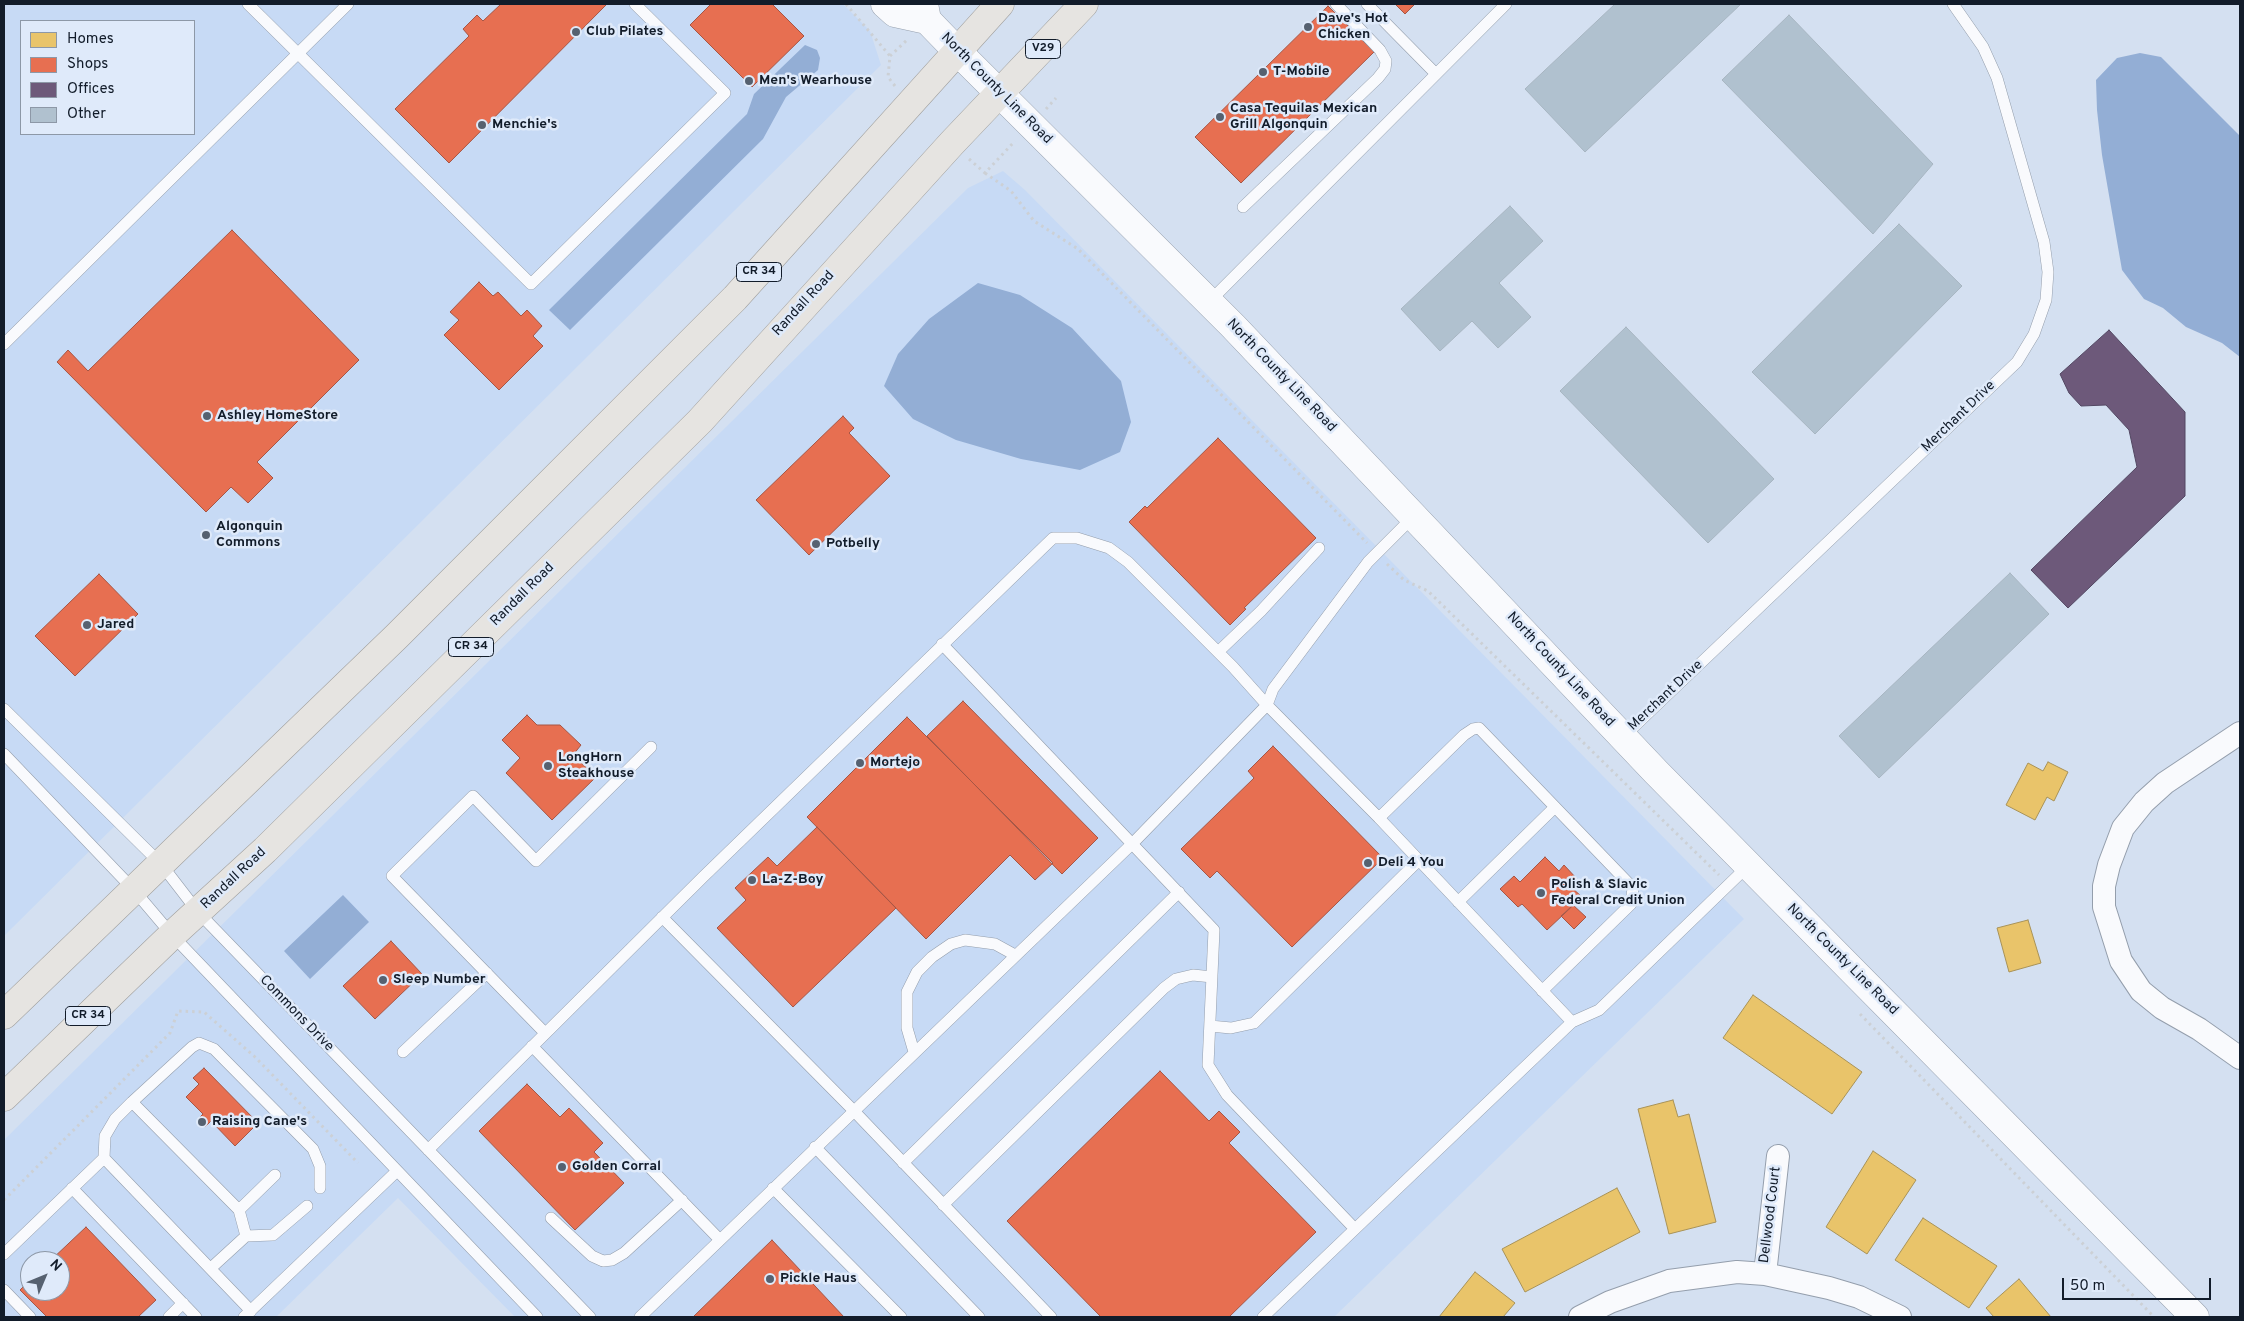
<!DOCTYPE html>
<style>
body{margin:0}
#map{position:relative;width:2244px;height:1321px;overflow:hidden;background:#d4e0f1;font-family:Overpass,sans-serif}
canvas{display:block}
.frame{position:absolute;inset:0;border:5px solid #121c2a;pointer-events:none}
.legend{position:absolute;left:20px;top:20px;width:175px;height:115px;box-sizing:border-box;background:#dfeafa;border:1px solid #8d98a7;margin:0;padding:6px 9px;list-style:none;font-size:15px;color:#121c2a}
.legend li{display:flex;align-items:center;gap:10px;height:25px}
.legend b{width:25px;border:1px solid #8d98a7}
.north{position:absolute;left:20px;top:1251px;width:50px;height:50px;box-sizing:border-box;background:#dfeafa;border:1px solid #8d98a7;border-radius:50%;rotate:45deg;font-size:14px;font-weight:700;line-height:20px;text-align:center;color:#121c2a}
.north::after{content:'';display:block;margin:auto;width:18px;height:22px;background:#566170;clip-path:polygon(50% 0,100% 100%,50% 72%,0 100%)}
.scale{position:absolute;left:2062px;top:1278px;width:149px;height:22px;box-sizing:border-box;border:2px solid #121c2a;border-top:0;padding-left:6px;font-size:15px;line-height:18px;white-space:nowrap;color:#121c2a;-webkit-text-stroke:4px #dfeafa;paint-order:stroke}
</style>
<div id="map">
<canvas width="2244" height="1321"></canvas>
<div class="frame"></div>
<ul class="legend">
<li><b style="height:14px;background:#e9c46a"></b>Homes</li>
<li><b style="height:14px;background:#e76f51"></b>Shops</li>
<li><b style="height:14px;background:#6d597a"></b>Offices</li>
<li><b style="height:14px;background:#b0c1cf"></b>Other</li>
</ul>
<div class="north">N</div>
<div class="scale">50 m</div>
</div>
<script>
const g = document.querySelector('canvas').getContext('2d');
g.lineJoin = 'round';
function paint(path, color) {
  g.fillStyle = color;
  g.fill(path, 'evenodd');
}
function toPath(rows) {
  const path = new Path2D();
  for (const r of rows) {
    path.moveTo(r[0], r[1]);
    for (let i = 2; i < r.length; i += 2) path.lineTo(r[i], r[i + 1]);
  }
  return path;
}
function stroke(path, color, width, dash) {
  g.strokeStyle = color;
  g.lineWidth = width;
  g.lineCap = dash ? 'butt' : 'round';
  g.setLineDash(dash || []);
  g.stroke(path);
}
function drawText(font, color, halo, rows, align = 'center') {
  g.font = font + ' Overpass,sans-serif';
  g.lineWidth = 5;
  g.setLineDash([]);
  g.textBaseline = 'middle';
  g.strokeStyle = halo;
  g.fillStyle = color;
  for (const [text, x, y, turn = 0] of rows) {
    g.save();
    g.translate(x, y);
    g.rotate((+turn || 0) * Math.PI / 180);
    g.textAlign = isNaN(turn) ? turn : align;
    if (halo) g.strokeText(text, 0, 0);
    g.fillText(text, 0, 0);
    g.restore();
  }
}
paint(toPath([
 [4,4,843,4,870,31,881,65,4,936],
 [21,21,194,21,194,134,21,134],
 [1003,171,1025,190,1744,919,1334,1317,515,1317,398,1198,276,1317,4,1317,4,1140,968,188],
 [30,1261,60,1261,60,1291,30,1291]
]), '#c7daf5');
paint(toPath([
 [805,45,817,50,820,58,818,70,786,97,763,139,570,330,549,310,747,114,754,94],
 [2140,53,2161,57,2240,136,2240,357,2222,343,2186,327,2163,308,2144,299,2122,270,2102,155,2097,110,2096,80,2117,58],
 [978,283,1020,295,1072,328,1121,381,1131,422,1120,452,1080,470,1021,459,956,440,913,419,884,386,898,354,929,319],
 [343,895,369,922,310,979,284,951]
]), '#93aed5');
const homes = toPath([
 [2048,762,2068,772,2054,801,2047,797,2035,820,2006,805,2028,763,2043,771,2048,762],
 [2028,920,2041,963,2009,972,1997,928,2028,920],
 [1753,995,1862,1072,1832,1114,1723,1038,1753,995],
 [1673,1100,1678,1117,1689,1114,1716,1222,1669,1234,1638,1109,1673,1100],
 [1873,1151,1916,1180,1867,1254,1826,1227,1873,1151],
 [1617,1188,1640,1232,1525,1292,1502,1249,1617,1188],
 [1923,1218,1997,1266,1969,1308,1895,1260,1923,1218],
 [1475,1272,1515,1303,1503,1317,1439,1317,1475,1272],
 [2019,1279,2051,1317,1994,1317,1986,1308,2019,1279]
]);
paint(homes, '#e9c46a');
stroke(homes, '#a89257', 1);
const shops = toPath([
 [501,4,607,4,449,163,395,109,469,36,463,29,477,15,483,21,501,4],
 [711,4,772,4,804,36,752,87,690,25,711,4],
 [1395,4,1415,4,1405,14,1395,4],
 [1328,6,1374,52,1241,183,1195,137,1328,6],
 [232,230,359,360,257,462,273,478,248,503,231,487,206,512,57,362,68,350,88,371,232,230],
 [479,282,493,296,498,292,521,316,527,310,542,326,533,336,543,346,499,390,444,335,459,320,450,312,479,282],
 [843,416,854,428,849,433,890,476,809,555,756,500,843,416],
 [1218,438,1316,538,1244,608,1246,609,1230,625,1129,522,1145,506,1147,508,1218,438],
 [99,574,138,614,75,676,35,636,99,574],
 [963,701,1098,838,1062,874,927,736,963,701],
 [527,715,537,725,560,725,581,745,573,755,596,777,552,820,506,773,520,758,502,740,527,715],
 [907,717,1053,863,1035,880,1010,855,926,939,807,817,907,717],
 [1273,746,1383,858,1292,947,1217,871,1210,878,1181,849,1254,778,1248,771,1273,746],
 [817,827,896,908,793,1007,717,928,746,900,735,888,768,857,777,866,817,827],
 [1545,857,1559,871,1564,865,1578,880,1571,887,1582,897,1547,930,1522,904,1518,907,1500,889,1514,876,1520,882,1545,857],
 [1573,905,1586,917,1574,929,1561,916,1573,905],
 [391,941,422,974,375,1019,343,986,391,941],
 [204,1068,258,1123,235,1146,211,1121,205,1127,197,1120,203,1114,186,1097,199,1084,193,1078,204,1068],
 [1160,1071,1209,1121,1219,1111,1240,1132,1229,1143,1316,1232,1229,1317,1101,1317,1007,1221,1160,1071],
 [527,1084,560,1117,569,1108,603,1143,594,1152,624,1183,575,1230,479,1131,527,1084],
 [86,1227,156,1300,138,1317,47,1317,20,1290,30,1280,30,1291,60,1291,60,1261,50,1261,86,1227],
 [772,1240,844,1317,693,1317,772,1240]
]);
paint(shops, '#e76f51');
stroke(shops, '#a75645', 1);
const offices = toPath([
 [2109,330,2185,412,2185,496,2068,608,2031,570,2137,467,2129,430,2106,405,2081,406,2069,393,2060,374,2109,330]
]);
paint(offices, '#6d597a');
stroke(offices, '#524762', 1);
const building = toPath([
 [1615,4,1741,4,1585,152,1525,89,1615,4],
 [1789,15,1933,164,1873,234,1722,80,1789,15],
 [1510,206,1543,241,1499,283,1531,317,1498,348,1472,321,1440,351,1401,309,1510,206],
 [1899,224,1962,286,1815,434,1752,372,1899,224],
 [1626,327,1774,479,1708,543,1560,391,1626,327],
 [2010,573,2049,614,1879,778,1839,736,2010,573]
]);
paint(building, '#b0c1cf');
stroke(building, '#a7b5c1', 1);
const service = toPath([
 [248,4,531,284,725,93,635,4],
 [1367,4,1436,74],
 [1243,207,1378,78,1385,69,1386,61,1380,50,1336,4],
 [1209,302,1506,4],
 [4,344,348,4],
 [942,644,1214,930,1208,1065,1227,1095,1355,1229,1572,1022],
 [1218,652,1261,611,1319,548],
 [4,709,161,864,198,912,590,1317],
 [1623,737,2017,362,2034,334,2046,300,2048,272,2044,242,1997,78,1983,47,1953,4],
 [4,754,133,889,172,935,537,1317],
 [1379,818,1464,735,1473,729,1479,728,1633,888,1631,904,1542,991],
 [1458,902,1555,807],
 [662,917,853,1110,1051,1317],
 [1210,1026,1231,1028,1254,1023,1419,860],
 [545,1033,392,876,473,796,536,861,651,747],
 [532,1046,720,1240],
 [403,1052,487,973],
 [914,1052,907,1028,907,992,917,972,932,957,951,944,965,940,995,944,1015,955],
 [132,1102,192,1047,199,1043,214,1049,313,1149,320,1166,320,1188],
 [815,1147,979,1317],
 [428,1150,703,877,1053,538,1077,538,1109,548,1128,562,1233,667,1267,705,1379,818,1572,1022,1599,1010,1749,865],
 [903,1163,1179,892],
 [72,1188,196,1317],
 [773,1188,901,1317],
 [943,1205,1164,988,1176,979,1193,975,1212,977],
 [239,1210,275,1175],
 [551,1218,592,1256,603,1261,612,1260,624,1253,682,1200],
 [246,1236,273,1235,307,1206],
 [4,1254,104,1158],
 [211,1268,246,1236,239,1210,132,1102,115,1119,105,1136,104,1158,251,1311],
 [4,1290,30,1317],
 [169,1317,183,1303],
 [244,1317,397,1171],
 [640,1317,1133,843,1267,705,1273,689,1368,562,1414,516],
 [1263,1317,1355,1229]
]);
const minor = toPath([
 [2240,733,2165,783,2144,802,2123,828,2109,865,2104,886,2104,907,2121,961,2141,991,2162,1008,2199,1029,2240,1058],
 [1765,1274,1778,1156],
 [1580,1317,1610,1302,1669,1281,1737,1272,1765,1274,1829,1288,1859,1297,1900,1317]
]);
const tertiary = toPath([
 [885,4,895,13,927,20],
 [924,4,927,20,957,51,1233,326,1656,772,2195,1317]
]);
const primary = toPath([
 [4,1015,397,636,735,298,1000,4],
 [4,1097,172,935,265,850,700,421,952,143,1084,4]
]);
stroke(service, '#949eac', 12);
stroke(minor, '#949eac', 24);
stroke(tertiary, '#949eac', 29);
stroke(primary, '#a09f9d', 29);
stroke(toPath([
 [846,4,890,56],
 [895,86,888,77,890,56,907,40],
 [1046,109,1056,98],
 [969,159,985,173,1015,141],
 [985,173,1011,191,1034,221,1078,249,1367,543],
 [1387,564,1404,580,1428,591,1719,875],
 [1860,1014,2154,1317],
 [4,1200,170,1033,178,1011,204,1012,255,1057,358,1163]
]), '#ccd0d5', 3, [2.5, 4]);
stroke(service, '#f9fafd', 11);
stroke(minor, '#f9fafd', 22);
stroke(tertiary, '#f9fafd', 28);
stroke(primary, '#e6e4e1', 28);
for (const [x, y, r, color] of [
 [1308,27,5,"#566170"],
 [576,32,5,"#566170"],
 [1263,72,5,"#566170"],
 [749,81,5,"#566170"],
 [1220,117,5,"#566170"],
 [482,125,5,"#566170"],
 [207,416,5,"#566170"],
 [206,535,5,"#566170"],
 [816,544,5,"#566170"],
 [87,625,5,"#566170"],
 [860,763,5,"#566170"],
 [548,766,5,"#566170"],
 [1368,863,5,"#566170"],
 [752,880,5,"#566170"],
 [1541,893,5,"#566170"],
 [383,980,5,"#566170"],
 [202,1122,5,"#566170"],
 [562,1167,5,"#566170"],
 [770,1279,5,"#566170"]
]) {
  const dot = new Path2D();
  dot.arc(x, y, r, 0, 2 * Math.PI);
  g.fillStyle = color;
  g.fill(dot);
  stroke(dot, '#dfeafa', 2);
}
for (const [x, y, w] of [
 [1043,49,35],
 [759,272,45],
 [471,647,45],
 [88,1016,45]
]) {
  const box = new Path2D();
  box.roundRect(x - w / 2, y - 9.5, w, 19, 4);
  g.fillStyle = '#dfeafa';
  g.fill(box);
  stroke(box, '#121c2a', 1);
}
drawText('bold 12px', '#121c2a', null, [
 ["V29",1043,49],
 ["CR 34",759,272],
 ["CR 34",471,647],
 ["CR 34",88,1016]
]);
drawText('bold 14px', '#121c2a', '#dfeafa', [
 ["Dave's Hot",1318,19],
 ["Chicken",1318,35],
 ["Club Pilates",586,32],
 ["T-Mobile",1273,72],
 ["Men's Wearhouse",759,81],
 ["Casa Tequilas Mexican",1230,109],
 ["Grill Algonquin",1230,125],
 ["Menchie's",492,125],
 ["Ashley HomeStore",217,416],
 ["Algonquin",216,527],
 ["Commons",216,543],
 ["Potbelly",826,544],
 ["Jared",97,625],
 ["LongHorn",558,758],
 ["Steakhouse",558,774],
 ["Mortejo",870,763],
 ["Deli 4 You",1378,863],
 ["La-Z-Boy",762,880],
 ["Polish & Slavic",1551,885],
 ["Federal Credit Union",1551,901],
 ["Sleep Number",393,980],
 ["Raising Cane's",212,1122],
 ["Golden Corral",572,1167],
 ["Pickle Haus",780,1279]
], 'left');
drawText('14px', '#121c2a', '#dfeafa', [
 ["North County Line Road",996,89,45],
 ["Randall Road",804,304,-47],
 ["North County Line Road",1281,376,46],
 ["Merchant Drive",1959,417,-44],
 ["Randall Road",523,595,-45],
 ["North County Line Road",1560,670,47],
 ["Merchant Drive",1666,696,-43],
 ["Randall Road",234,879,-43],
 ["North County Line Road",1842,960,45],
 ["Commons Drive",296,1014,46],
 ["Dellwood Court",1771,1215,-83]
]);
</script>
